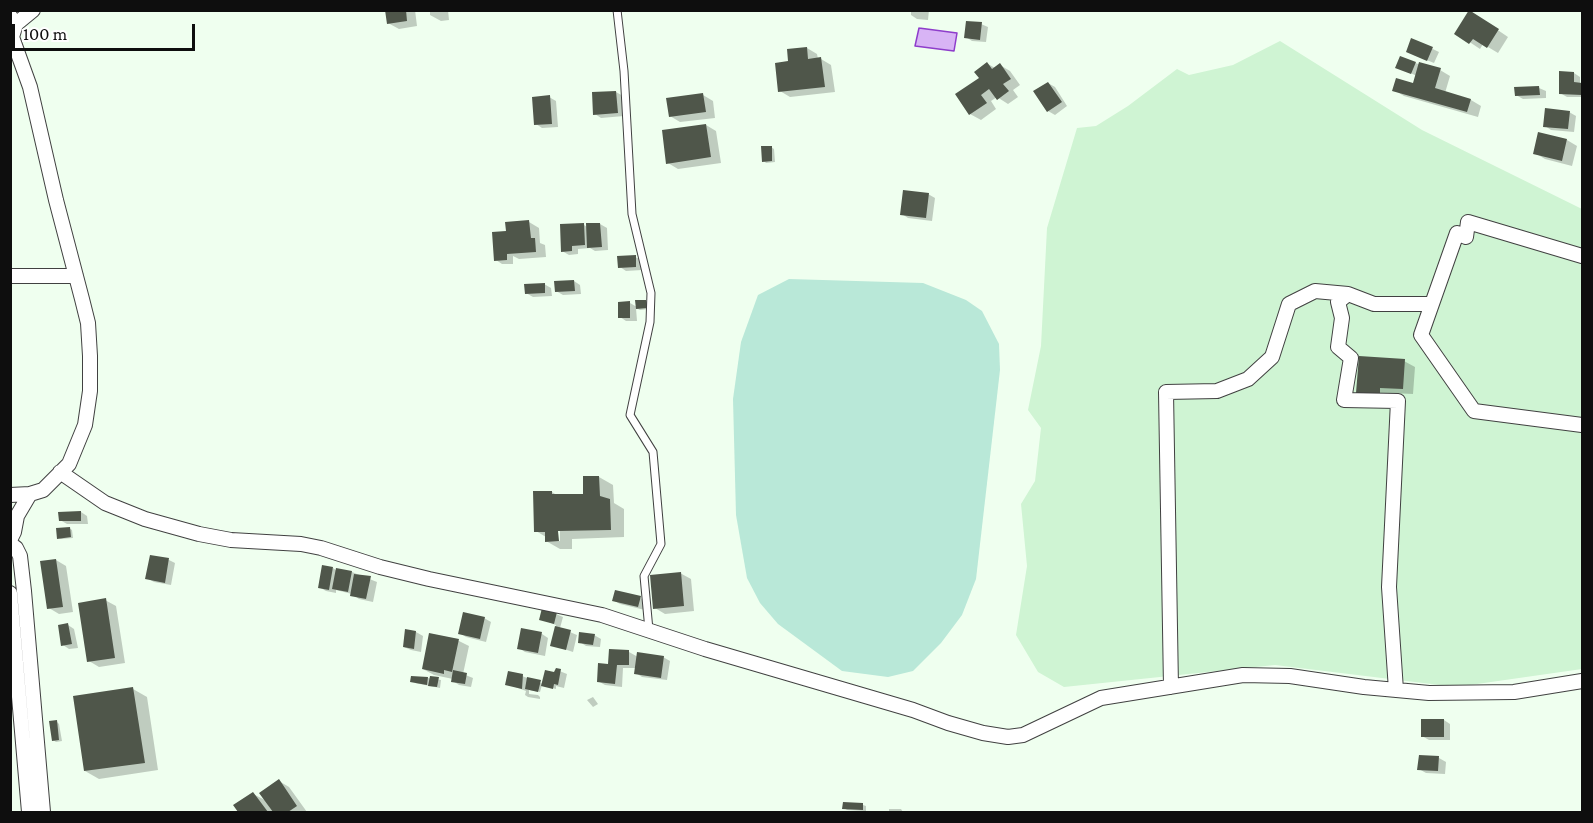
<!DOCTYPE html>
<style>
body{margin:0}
#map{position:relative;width:1593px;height:823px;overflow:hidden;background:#efffef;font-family:"Crimson Pro",serif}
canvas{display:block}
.frame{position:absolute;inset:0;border:12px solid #0e0e0e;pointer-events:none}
.scale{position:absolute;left:12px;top:24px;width:183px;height:27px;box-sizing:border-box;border:3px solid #0e0e0e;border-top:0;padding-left:8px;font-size:18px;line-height:21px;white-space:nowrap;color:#0e0e0e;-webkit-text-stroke:4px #fff;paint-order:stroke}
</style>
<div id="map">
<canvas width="1593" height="823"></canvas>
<div class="frame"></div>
<div class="scale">100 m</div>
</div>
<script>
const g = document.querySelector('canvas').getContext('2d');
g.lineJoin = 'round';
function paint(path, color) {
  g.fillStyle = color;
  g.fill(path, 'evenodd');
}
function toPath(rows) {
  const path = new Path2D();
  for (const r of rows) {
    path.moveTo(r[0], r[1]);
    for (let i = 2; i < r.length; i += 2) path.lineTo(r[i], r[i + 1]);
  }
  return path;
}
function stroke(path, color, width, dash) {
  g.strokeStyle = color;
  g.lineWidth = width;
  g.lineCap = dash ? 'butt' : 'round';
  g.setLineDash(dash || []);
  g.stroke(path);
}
paint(toPath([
 [1280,41,1422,130,1582,209,1582,669,1456,687,1275,665,1064,687,1038,672,1016,635,1027,566,1021,504,1035,481,1041,428,1028,410,1041,346,1047,228,1077,128,1096,126,1128,106,1177,69,1189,75,1233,65]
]), '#cff4d3');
paint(toPath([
 [789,279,923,283,966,300,982,311,999,344,1000,370,976,579,962,615,941,643,913,671,888,677,842,671,778,624,760,603,747,578,736,515,733,399,741,342,758,295]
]), '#b9e8d8');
const water = toPath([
 [919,28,957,33,954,51,915,46,919,28]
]);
paint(water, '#d8b4f5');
stroke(water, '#8e3dcb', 1.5);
paint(toPath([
 [386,10,415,10,417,26,399,29,388,23],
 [424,10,448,10,449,20,441,21,430,15,430,12],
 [911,10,929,10,928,20,917,19,911,15],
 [1480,18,1508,37,1498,53,1483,44,1480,49,1456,33],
 [981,24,988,27,986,42,972,41,966,37],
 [1412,39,1439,52,1434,63,1414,55],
 [807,48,817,54,818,59,821,59,831,65,835,92,790,97,780,91,790,62],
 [1415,63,1440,70,1450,76,1445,93,1471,100,1481,106,1478,117,1404,96,1394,90,1414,85,1417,76,1397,67],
 [988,64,995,68,1000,65,1010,71,1020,85,1013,90,1018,97,1008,104,997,97,991,101,996,109,981,120,970,114,981,78],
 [1574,73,1580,77,1580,84,1582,84,1582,97,1567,97,1560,93],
 [1048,83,1055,87,1067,106,1055,115,1048,111],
 [1539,88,1546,91,1546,98,1523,99,1516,95],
 [616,92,623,96,624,116,601,118,595,114,593,94],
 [703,95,713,101,715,118,680,122,670,116],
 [549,97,556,101,558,127,542,128,536,124],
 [1569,112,1576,116,1574,132,1551,130,1545,126],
 [706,125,716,131,721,163,678,169,668,163],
 [1567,140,1577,146,1572,166,1545,159,1535,153],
 [771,147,774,149,775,162,766,163,764,161],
 [928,194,935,198,932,221,908,218,902,214],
 [529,222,539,228,540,243,545,245,546,257,519,259,513,256,513,264,502,264,496,260],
 [600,224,607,228,608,250,595,251,590,248,578,249,578,254,569,255,562,251,584,225,587,227],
 [635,257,642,260,642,270,626,271,620,267],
 [574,281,580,285,581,294,563,295,556,291],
 [544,284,551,288,552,296,533,297,526,293],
 [646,301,649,303,649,309,640,310,636,308,637,321,626,321,620,317,630,303,637,307],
 [1404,361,1415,367,1413,394,1390,393,1390,400,1368,398,1358,392],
 [599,477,613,485,614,503,624,509,624,537,572,539,572,549,560,549,546,541,546,537,536,531,552,492,558,496,585,495],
 [557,524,560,524,560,541,557,541],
 [81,512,87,516,88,524,67,524,60,520],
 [69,528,72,530,73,538,61,539,58,538],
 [151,556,169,560,175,563,171,585,154,582,147,578],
 [56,560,66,566,73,612,59,614,49,608],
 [333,568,337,571,352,572,377,582,373,602,359,599,352,594,336,590,336,593,326,591,319,587],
 [680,573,691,579,694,611,665,614,655,608],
 [640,598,647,602,645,610,620,604,613,600],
 [105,600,116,606,125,663,99,667,89,661],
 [556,614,563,617,560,628,577,635,573,652,552,645,556,625,541,619],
 [484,618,491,622,486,642,466,637,460,633],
 [68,625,74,629,78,648,69,649,63,645],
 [523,630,542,634,548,638,545,656,525,652,519,648],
 [406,631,416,632,423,636,421,652,411,650,404,647],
 [431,635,459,641,469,646,463,674,473,678,471,687,459,685,453,681,453,679,434,675,423,669],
 [594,635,601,639,600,647,586,646,580,642],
 [629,652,638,657,663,657,670,661,667,680,642,677,636,673,637,668,623,668,622,687,605,685,598,681,610,666],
 [557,670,567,674,564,688,556,686,556,689,542,685,540,692,529,690,529,694,538,695,540,697,540,699,528,697,525,695,526,691,507,684,522,676,543,684,555,674],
 [428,678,441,680,440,688,415,683],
 [133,689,147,697,158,770,99,779,85,771],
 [593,697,598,704,593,707,587,700],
 [1444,720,1450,724,1450,740,1429,740,1422,736],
 [57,722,59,724,62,741,56,742,53,740],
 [1420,756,1439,758,1446,762,1445,774,1426,773,1419,769],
 [279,781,289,787,307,812,240,812,235,806,253,794,267,801],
 [844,804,863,805,866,806,866,811,847,810,844,808],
 [889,809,901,809,903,812,889,812]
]), '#0003');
paint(toPath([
 [385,10,406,10,407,21,387,24],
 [1469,10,1499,29,1487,48,1473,39,1469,44,1454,34],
 [966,21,982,22,980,40,964,38],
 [1411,38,1433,47,1427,61,1406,52],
 [807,47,808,59,821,57,825,87,778,92,775,63,788,61,787,49],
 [1400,56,1416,62,1411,74,1395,68],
 [987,62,992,69,1000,63,1011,79,1003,84,1009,91,997,100,989,89,981,95,987,103,969,115,955,94,979,78,974,72],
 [1419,62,1441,68,1435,88,1471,99,1467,112,1392,91,1396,78,1413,83],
 [1559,71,1574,72,1574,82,1582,83,1582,95,1559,94],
 [1048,82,1062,102,1047,112,1033,91],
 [1539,86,1540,95,1515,96,1514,87],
 [616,91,618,113,593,115,592,92],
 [703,93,706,112,669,117,666,98],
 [550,95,552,124,534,125,532,97],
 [1545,108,1570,111,1568,129,1543,127],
 [706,124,711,157,666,164,662,130],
 [1538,132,1567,139,1562,161,1533,154],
 [761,146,772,146,772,161,762,162],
 [903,190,929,193,926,218,900,215],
 [529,220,531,238,535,238,536,252,507,254,507,260,494,261,492,232,506,231,505,222],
 [584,223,585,245,572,246,572,251,561,252,560,224],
 [586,223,600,223,602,247,587,248],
 [636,255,636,267,618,268,617,256],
 [574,280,575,291,555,292,554,281],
 [545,283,545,293,525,294,524,284],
 [635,300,646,300,647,308,636,309],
 [630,301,630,318,618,318,618,302],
 [1359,356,1405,359,1403,389,1380,388,1380,395,1356,393],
 [583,476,599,476,600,496,610,499,611,530,558,531,559,541,545,542,545,532,534,532,533,491,552,491,552,494,583,494],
 [81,511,81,521,59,521,58,512],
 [70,527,71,537,57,539,56,528],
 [150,555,169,558,165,583,145,579],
 [56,559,63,607,47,609,40,561],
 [322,565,333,567,329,590,318,588],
 [336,568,352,571,348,592,332,589],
 [681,572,684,606,653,609,650,575],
 [354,574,371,576,366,599,350,596],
 [615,590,641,596,638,607,612,601],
 [106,598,115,658,87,662,78,603],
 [542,608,557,612,554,624,539,620],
 [463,612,485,617,480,639,458,634],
 [68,623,72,644,61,646,58,625],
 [555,626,571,630,566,650,550,646],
 [521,628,542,632,538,653,517,649],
 [405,629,416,631,414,649,403,647],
 [579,632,595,634,593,645,578,643],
 [429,633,459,639,452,672,444,670,444,674,422,669],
 [609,649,629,650,629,665,617,665,615,684,597,682,598,663,608,664],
 [637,652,664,656,661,678,634,674],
 [556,668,561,669,558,685,554,684,553,689,541,686,545,670,554,672],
 [453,670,467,673,465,684,451,682],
 [508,671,523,674,522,689,505,685],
 [411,676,428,677,427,685,410,682],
 [430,676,439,677,437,687,428,686],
 [527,677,541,680,538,692,525,689],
 [133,687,145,763,84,771,73,696],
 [1421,719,1444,719,1444,737,1421,737],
 [57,720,59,740,52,741,49,721],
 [1419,755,1439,756,1438,771,1417,770],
 [279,779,297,806,288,812,273,812,259,793],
 [253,792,268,812,238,812,233,805],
 [843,802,863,803,863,810,842,809]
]), '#4f564a');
const service = toPath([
 [617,10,624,71,632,214,651,293,650,322,630,415,653,452,661,544,644,576,649,630]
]);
const minor = toPath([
 [10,16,16,24,12,37,30,87,56,200,82,299,88,323,90,356,90,391,85,425,69,464,43,490,30,494,10,495],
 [16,24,33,10],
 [1582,256,1468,222,1466,237,1457,233,1421,335,1474,411,1582,425],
 [10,276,76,276],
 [60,472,105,503,145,519,199,534,231,540,301,544,321,548,380,567,429,579,602,615,705,649,913,710,948,723,983,733,1008,737,1023,735,1101,698,1243,675,1290,676,1364,687,1429,693,1514,692,1582,681],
 [12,545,16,548,20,556,24,591,43,812],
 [10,547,11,538,14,532,17,516,30,494],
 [10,593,29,812],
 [1171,687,1166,392,1217,391,1248,379,1272,357,1289,304,1315,291,1348,294],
 [1396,690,1389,587,1398,401,1344,400,1351,358,1338,347,1342,318,1338,302,1348,294,1374,304,1431,304]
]);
stroke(service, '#414141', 9);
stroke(minor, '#414141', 16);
stroke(service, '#fff', 7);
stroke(minor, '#fff', 14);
</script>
